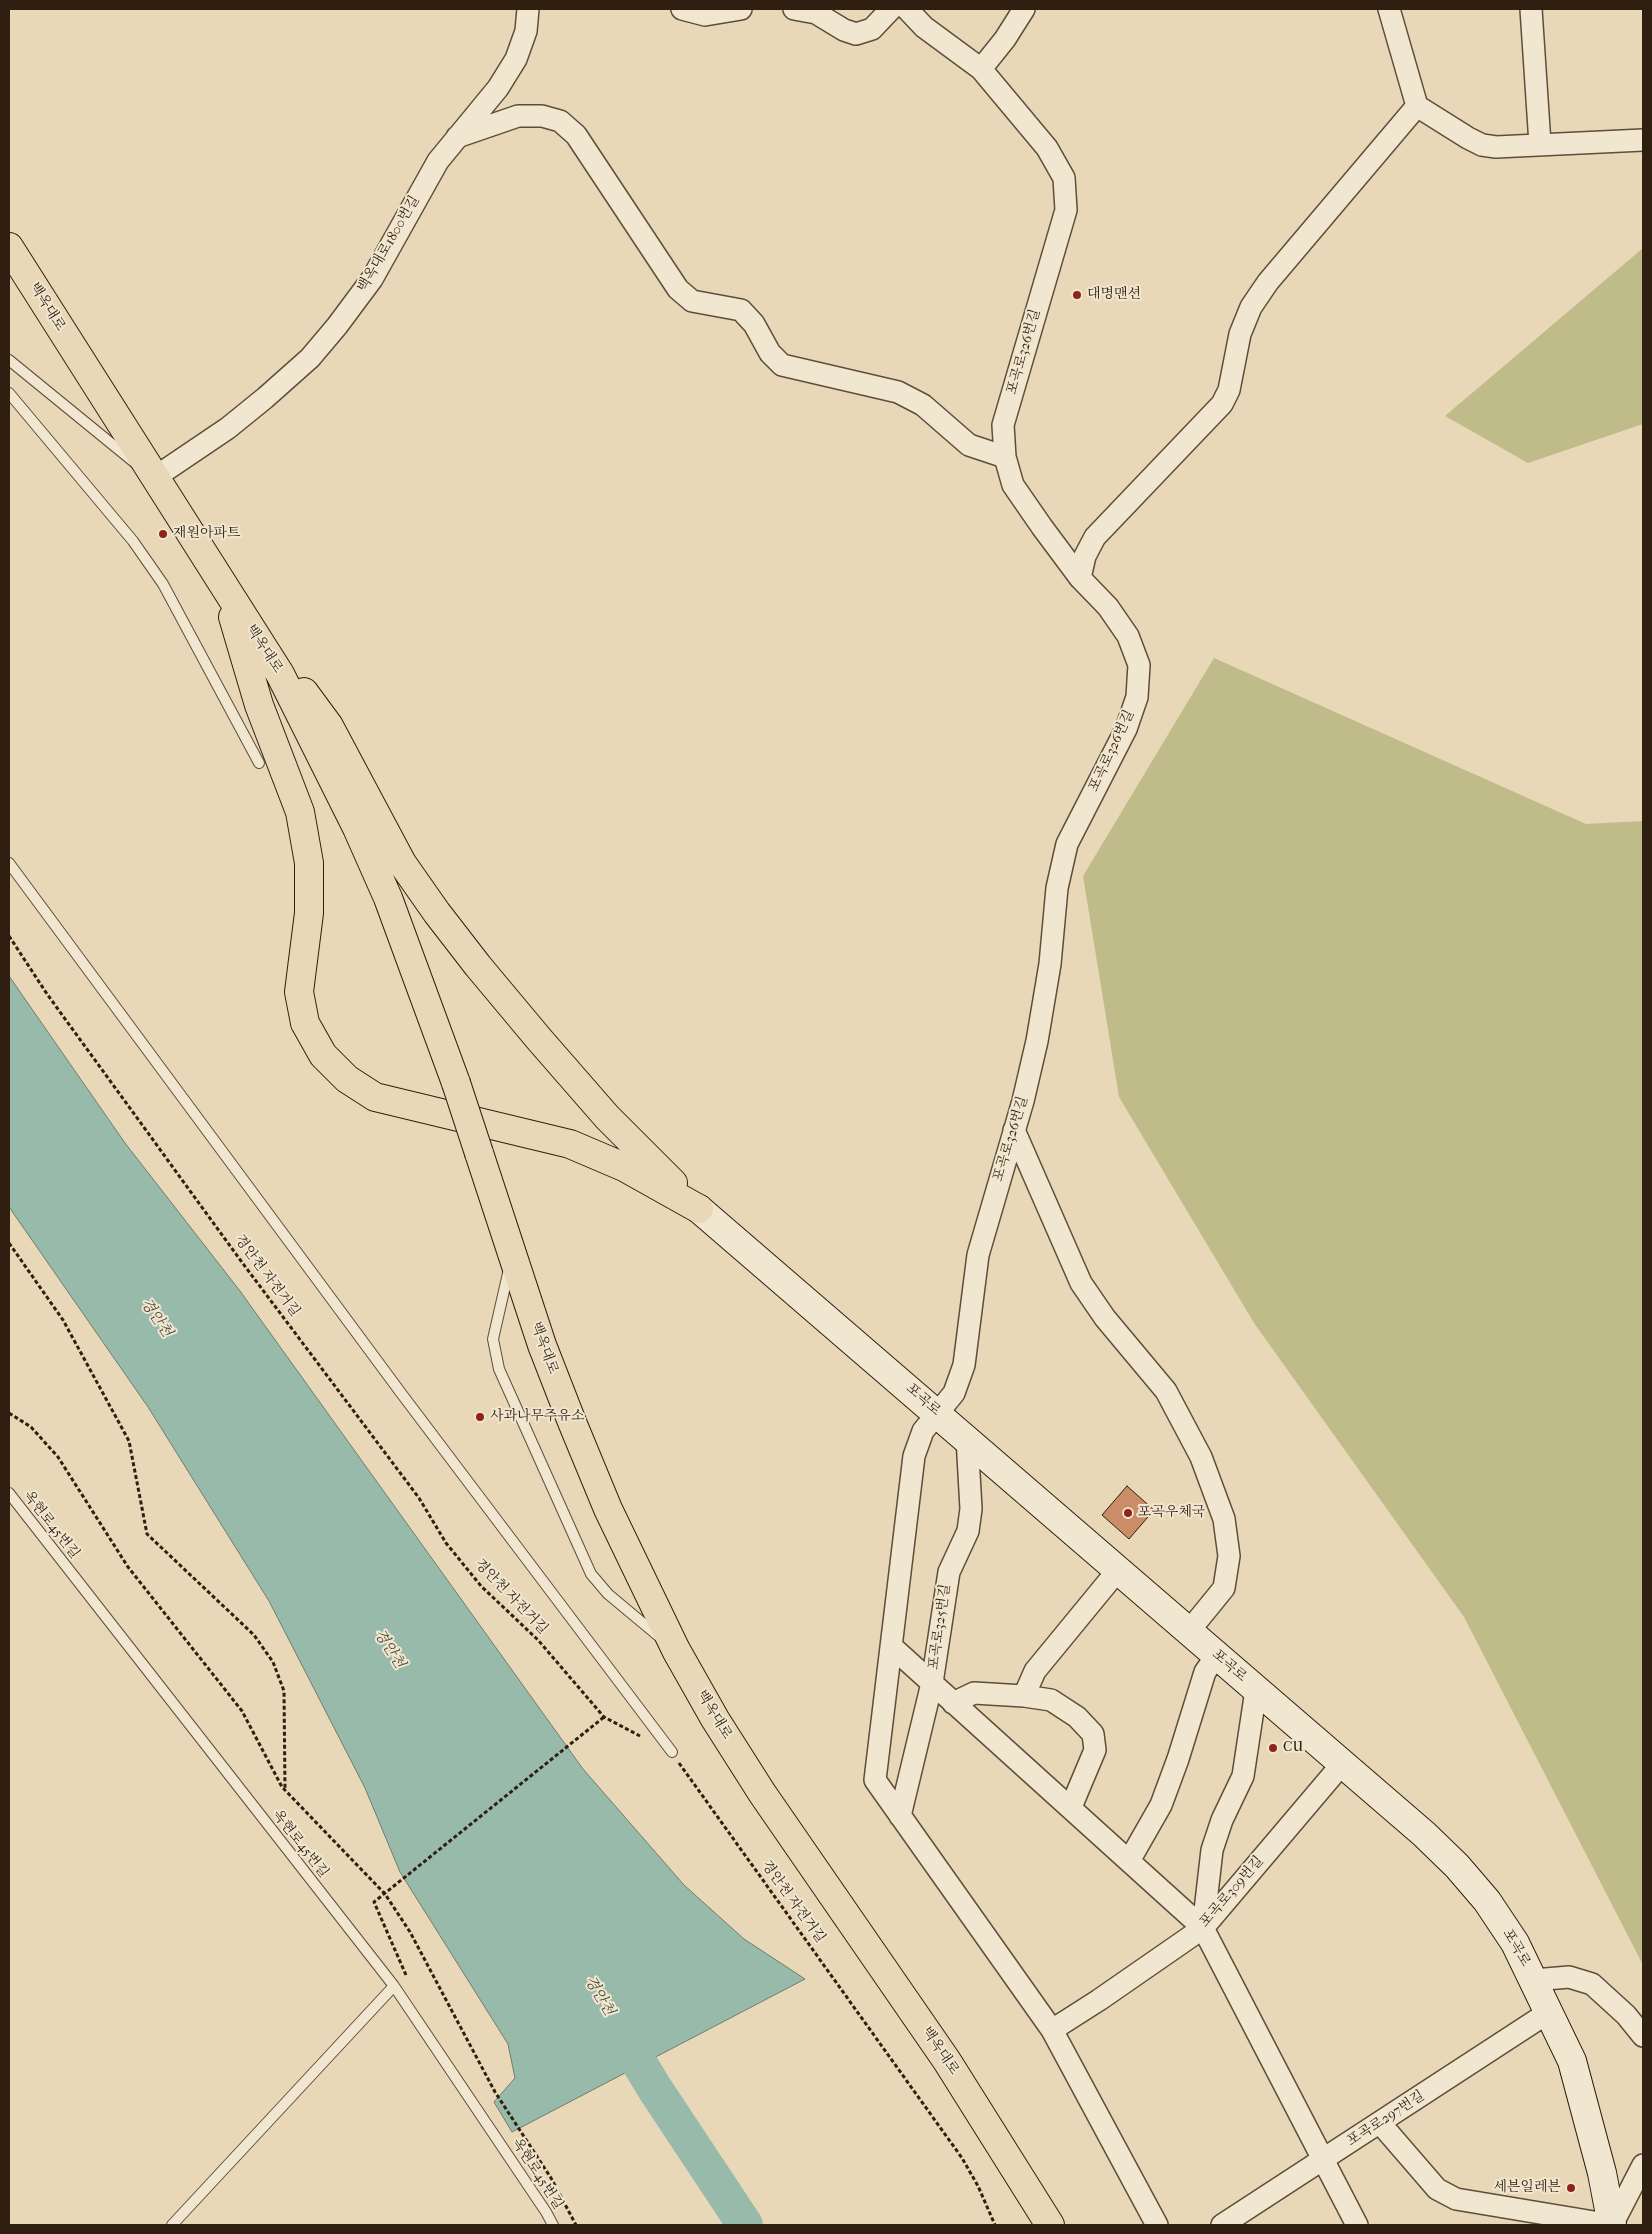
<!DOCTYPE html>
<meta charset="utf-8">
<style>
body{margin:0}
#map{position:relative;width:1652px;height:2234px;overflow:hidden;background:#e9d8b7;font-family:"IM FELL French Canon",serif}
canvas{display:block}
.frame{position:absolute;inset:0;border:10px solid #2f1f10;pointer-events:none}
</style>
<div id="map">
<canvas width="1652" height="2234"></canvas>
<div class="frame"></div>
</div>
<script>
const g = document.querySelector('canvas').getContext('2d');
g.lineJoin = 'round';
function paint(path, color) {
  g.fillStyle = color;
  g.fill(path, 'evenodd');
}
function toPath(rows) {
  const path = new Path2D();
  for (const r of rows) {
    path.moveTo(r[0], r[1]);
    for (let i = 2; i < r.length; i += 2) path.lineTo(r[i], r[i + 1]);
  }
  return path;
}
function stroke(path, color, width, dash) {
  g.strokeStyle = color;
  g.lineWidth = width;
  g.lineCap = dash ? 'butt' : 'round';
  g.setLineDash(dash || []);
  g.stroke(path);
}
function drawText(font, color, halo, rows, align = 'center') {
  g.font = font + ' "IM FELL French Canon","Noto Serif KR",serif';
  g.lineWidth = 4;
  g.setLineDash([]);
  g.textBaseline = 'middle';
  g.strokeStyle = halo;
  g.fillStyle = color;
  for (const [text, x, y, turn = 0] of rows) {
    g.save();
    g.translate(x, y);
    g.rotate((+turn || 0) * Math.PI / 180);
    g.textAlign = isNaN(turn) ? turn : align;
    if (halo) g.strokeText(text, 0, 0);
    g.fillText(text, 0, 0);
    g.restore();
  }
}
paint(toPath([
 [1643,248,1643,424,1528,463,1445,416],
 [1214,658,1586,824,1643,821,1643,1965,1464,1617,1254,1323,1119,1097,1083,876]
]), '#bfbc89');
const water = toPath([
 [9,976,125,1143,240,1291,583,1769,684,1885,744,1939,805,1979,512,2132,494,2102,515,2078,508,2044,400,1872,365,1788,269,1601,148,1407,9,1207,9,976]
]);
paint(water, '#98baab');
stroke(water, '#6e7c6d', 1);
stroke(toPath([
 [615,2023,655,2089,745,2225]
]), '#98baab', 36);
const building = toPath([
 [1127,1486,1154,1510,1129,1539,1102,1515,1127,1486]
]);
paint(building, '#cb8c68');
stroke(building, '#2f1f10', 1);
const lane = toPath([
 [9,360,134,462],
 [9,393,133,541,163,584,259,763],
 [9,863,401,1393,672,1752],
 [509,1269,493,1339,499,1369,591,1574,608,1594,662,1639],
 [9,1493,394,1986,546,2212,553,2225],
 [172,2225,394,1986]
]);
const street = toPath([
 [682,9,705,15,741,9],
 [794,9,816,13,844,30,856,34,872,29,891,9],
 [907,9,924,27,981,69],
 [1024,9,1005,39,981,69,1047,148,1064,178,1066,210,1003,425,1005,457,1013,485,1042,527,1080,578,1108,607,1128,636,1139,665,1137,697,1126,729,1067,844,1057,888,1050,964,1037,1041,1023,1101,978,1255,964,1365,954,1393,923,1431,914,1456,875,1780,1052,2030,1157,2225],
 [1531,9,1540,144],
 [1417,106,1468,138,1482,145,1496,147,1643,140],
 [457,137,518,116,542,116,560,121,576,135,678,289,692,301,741,310,754,324,770,353,782,365,898,392,923,405,969,445,1005,457],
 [154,478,228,428,265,398,310,358,337,326,372,279,438,161,498,88,516,59,526,31,528,9],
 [1080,578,1085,556,1095,537,1222,404,1229,390,1240,334,1251,307,1268,282,1417,106,1389,9],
 [1014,1130,1081,1283,1105,1318,1166,1391,1201,1457,1224,1519,1229,1556,1224,1588,1189,1631],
 [891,1646,1203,1928,1357,2225],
 [1024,1696,1035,1671,1118,1570],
 [953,1703,974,1693,1024,1696,1051,1700,1077,1717,1093,1734,1095,1750,1071,1807],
 [900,1816,932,1683,949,1572,968,1531,971,1509,967,1438],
 [1129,1861,1161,1805,1178,1759,1205,1672,1217,1655],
 [1203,1928,1212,1850,1222,1820,1243,1776,1256,1690],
 [1534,1980,1569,1977,1592,1984,1626,2015,1643,2036],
 [1052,2030,1099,2000,1203,1928,1342,1764],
 [1380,2123,1437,2189,1456,2199,1612,2225,1643,2165],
 [1222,2225,1549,2012]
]);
const secondary = toPath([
 [699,1209,1424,1834,1457,1866,1487,1901,1515,1943,1572,2061,1602,2173,1612,2225]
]);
const primary = toPath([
 [9,247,280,674,357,828,388,898,456,1083],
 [233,617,259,705,300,812,309,863,309,913,299,992,305,1023,323,1055,347,1079,375,1097,570,1144,624,1167,699,1209],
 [304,692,329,726,402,863,437,913,478,966,539,1039,607,1117,673,1183],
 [479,1153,542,1345,572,1422,608,1509,676,1650,715,1719,762,1793,947,2061,1050,2225]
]);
stroke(lane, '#5e4d3a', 12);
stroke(street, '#5e4d3a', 24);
stroke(secondary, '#2f1f10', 30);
stroke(primary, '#2f1f10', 30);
stroke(toPath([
 [9,936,47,994,241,1261,419,1498,446,1543,481,1586,538,1640,604,1717,640,1736],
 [9,1243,63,1320,129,1441,147,1534,254,1635,273,1662,284,1691,285,1789],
 [9,1413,31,1427,58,1457,128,1567,242,1711,282,1787,385,1894,410,1932,495,2092,551,2178,576,2225],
 [679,1763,962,2158,978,2186,995,2225],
 [406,1975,374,1902,604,1717]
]), '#2f1f10', 3, [4, 2.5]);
stroke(lane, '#f1e6d0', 10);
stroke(street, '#f1e6d0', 21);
stroke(secondary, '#f1e6d0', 28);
stroke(primary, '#e9d8b7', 28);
const primaryBridge = toPath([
 [456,1083,479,1153]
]);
stroke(primaryBridge, '#2f1f10', 30, []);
stroke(primaryBridge, '#e9d8b7', 28);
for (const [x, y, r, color] of [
 [1077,295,5,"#8f2418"],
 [163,534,5,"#8f2418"],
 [480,1417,5,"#8f2418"],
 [1128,1513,5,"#8f2418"],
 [1273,1748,5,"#8f2418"],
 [1571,2188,5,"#8f2418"]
]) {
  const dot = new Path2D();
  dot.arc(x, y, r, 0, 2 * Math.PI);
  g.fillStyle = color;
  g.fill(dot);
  stroke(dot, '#f1e6d0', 2);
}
drawText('14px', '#2f1f10', '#f1e6d0', [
 ["백옥대로1800번길",389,244,-60],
 ["백옥대로",47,307,58],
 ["포곡로326번길",1024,352,-74],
 ["백옥대로",264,649,57],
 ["포곡로326번길",1112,751,-65],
 ["포곡로326번길",1011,1139,-73],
 ["경안천 자전거길",267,1276,53],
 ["백옥대로",544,1348,70],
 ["포곡로",923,1400,41],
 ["옥현로45번길",51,1525,52],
 ["경안천 자전거길",511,1597,46],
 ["포곡로325번길",940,1627,-82],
 ["포곡로",1229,1666,41],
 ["백옥대로",714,1715,59],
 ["옥현로45번길",300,1844,52],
 ["포곡로309번길",1232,1892,-49],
 ["경안천 자전거길",793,1902,54],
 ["포곡로",1516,1948,60],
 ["백옥대로",940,2051,56],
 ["포곡로297번길",1386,2119,-33],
 ["옥현로45번길",537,2174,57]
]);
drawText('14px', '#2f1f10', '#f1e6d0', [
 ["대명맨션",1087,295],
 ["재원아파트",173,534],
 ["사과나무주유소",490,1417],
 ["포곡우체국",1138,1513],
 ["CU",1283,1748],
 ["세븐일레븐",1561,2188,"right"]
], 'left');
drawText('italic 15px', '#4e4e3e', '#f1e6d0', [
 ["경안천",156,1318,55],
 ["경안천",389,1649,57],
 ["경안천",599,1996,59]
]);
</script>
